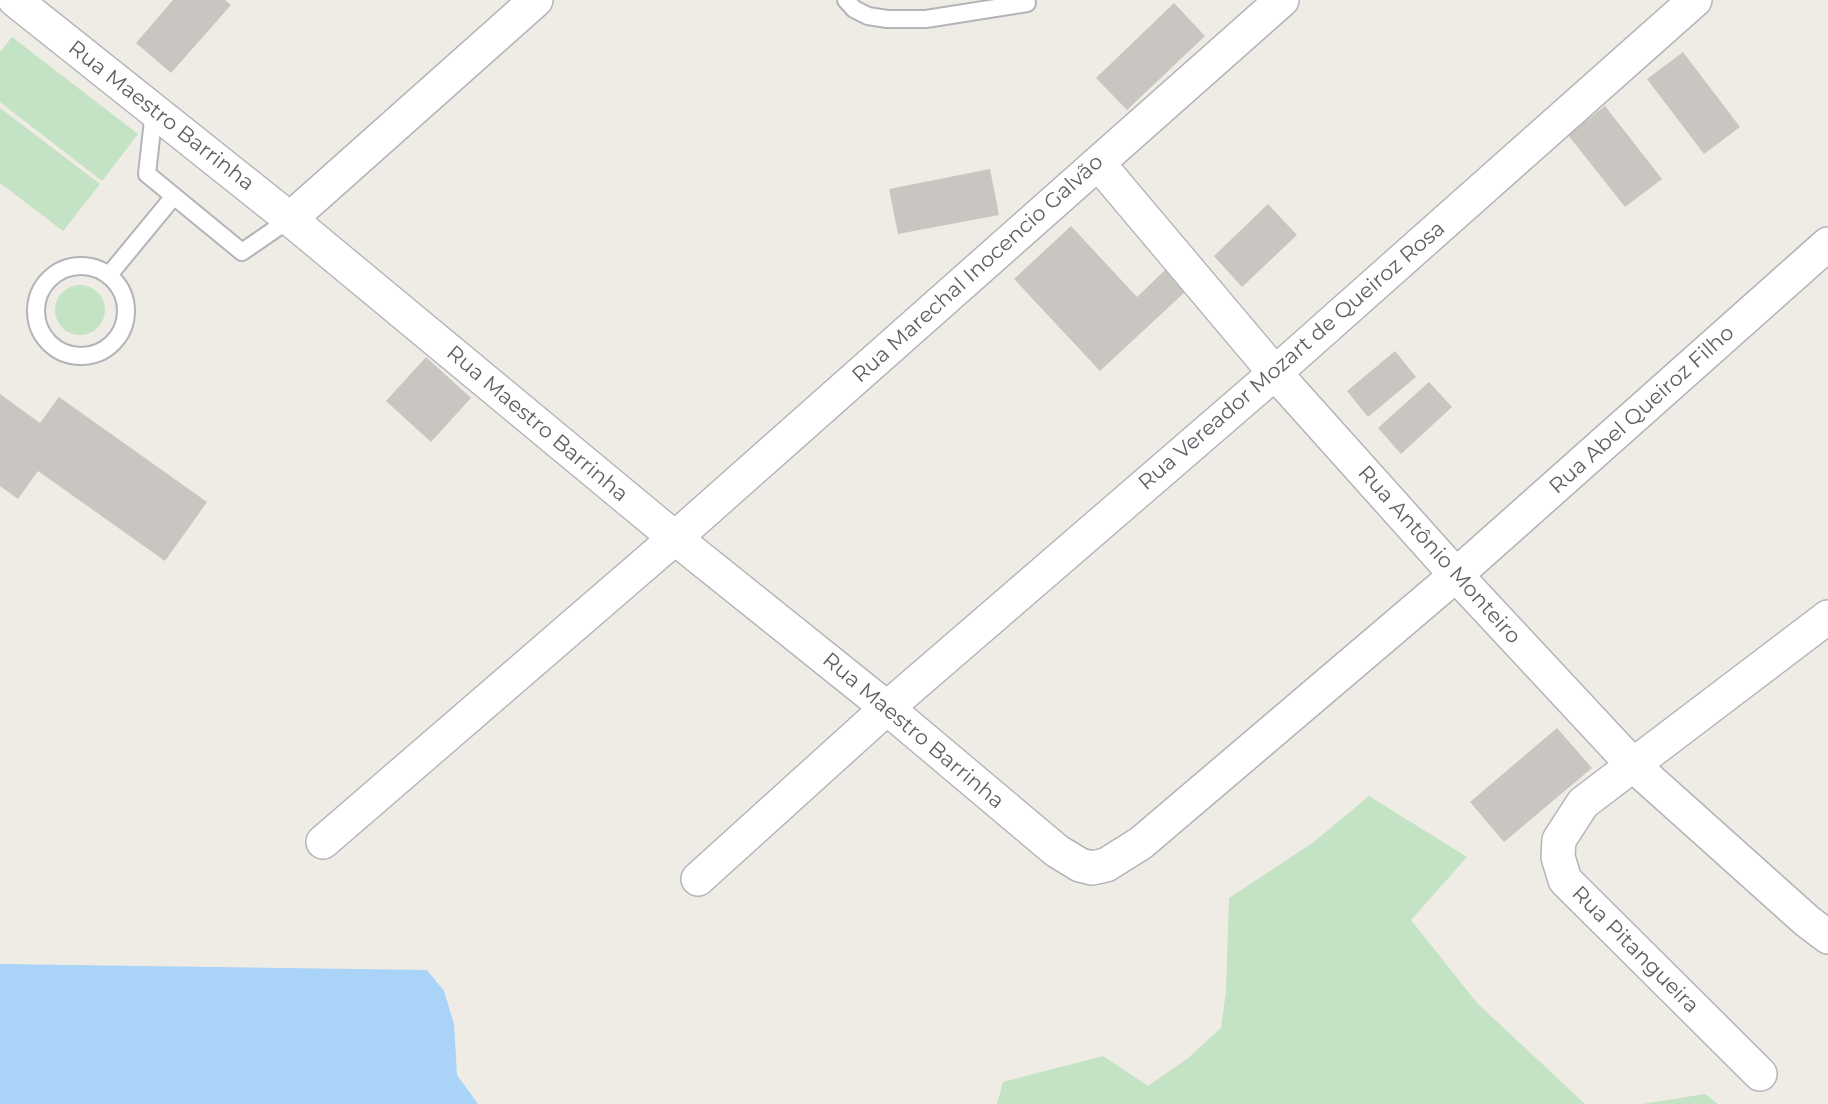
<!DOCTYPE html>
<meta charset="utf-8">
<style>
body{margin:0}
canvas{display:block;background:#eeece5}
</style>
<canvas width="1828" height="1104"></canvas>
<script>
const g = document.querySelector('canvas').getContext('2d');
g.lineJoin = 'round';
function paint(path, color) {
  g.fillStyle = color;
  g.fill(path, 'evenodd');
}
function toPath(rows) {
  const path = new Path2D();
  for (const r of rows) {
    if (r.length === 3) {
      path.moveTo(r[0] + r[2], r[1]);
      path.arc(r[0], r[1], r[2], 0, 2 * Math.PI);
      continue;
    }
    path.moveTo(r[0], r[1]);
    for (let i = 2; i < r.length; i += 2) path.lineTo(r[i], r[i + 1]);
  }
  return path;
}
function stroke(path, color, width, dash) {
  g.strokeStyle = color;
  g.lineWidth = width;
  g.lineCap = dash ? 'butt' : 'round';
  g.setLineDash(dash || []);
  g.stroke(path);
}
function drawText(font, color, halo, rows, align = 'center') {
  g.font = font + ' Montserrat,sans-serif';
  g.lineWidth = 4.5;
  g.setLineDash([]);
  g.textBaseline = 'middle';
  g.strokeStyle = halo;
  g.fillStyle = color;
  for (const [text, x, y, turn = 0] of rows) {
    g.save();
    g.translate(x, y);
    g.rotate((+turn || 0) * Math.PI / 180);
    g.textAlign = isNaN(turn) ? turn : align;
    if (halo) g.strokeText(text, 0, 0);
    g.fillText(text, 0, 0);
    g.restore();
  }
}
paint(toPath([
 [12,37,138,134,102,181,0,102,0,52],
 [0,108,100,184,63,231,0,183],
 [80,310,25],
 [1369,796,1467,857,1411,920,1477,1003,1585,1104,997,1104,1003,1082,1103,1056,1148,1086,1187,1059,1221,1028,1226,991,1229,898,1314,842],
 [1705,1094,1718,1104,1642,1104]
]), '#c3e3c4');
paint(toPath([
 [0,964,427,970,444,991,454,1024,457,1075,478,1104,0,1104]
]), '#aad3f8');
paint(toPath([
 [173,0,225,0,231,5,171,73,136,43],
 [1174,3,1205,36,1127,110,1096,78],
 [1683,52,1740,127,1704,154,1647,79],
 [1605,106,1662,179,1625,207,1568,135],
 [990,169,999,215,898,234,889,189],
 [1268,204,1297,235,1242,287,1214,256],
 [1071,226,1137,297,1166,269,1186,291,1100,371,1014,279],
 [1395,351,1416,377,1368,417,1347,391],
 [426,357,471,398,431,442,386,401],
 [1429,382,1452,407,1401,454,1378,428],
 [0,394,40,423,59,397,207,502,165,561,38,471,18,499,0,486],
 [1557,728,1592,768,1504,842,1470,802]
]), '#c9c6c2');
const lane = toPath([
 [846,0,854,9,868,16,887,19,926,19,1027,3],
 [154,111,147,174,242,252,290,219],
 [81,311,45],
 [109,275,174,196]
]);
const street = toPath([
 [15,0,290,219,675,538,887,708,1057,851,1080,865,1092,868,1106,865,1141,843,1456,575,1828,244],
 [1098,163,1275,373,1456,575,1633,765,1807,921,1828,937],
 [290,219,536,0],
 [323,842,675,538,1282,0],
 [698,879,887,708,1275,373,1695,0],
 [1760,1074,1565,880,1558,857,1559,840,1583,803,1828,617]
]);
stroke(lane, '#b2b4b8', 20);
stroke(street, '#b2b4b8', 36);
stroke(lane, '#fff', 16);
stroke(street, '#fff', 33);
drawText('21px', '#5c5f64', '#fff', [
 ["Rua Maestro Barrinha",161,116,38],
 ["Rua Marechal Inocencio Galvão",978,269,-42],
 ["Rua Vereador Mozart de Queiroz Rosa",1292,356,-41],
 ["Rua Abel Queiroz Filho",1642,410,-42],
 ["Rua Maestro Barrinha",537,424,40],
 ["Rua Antônio Monteiro",1439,555,48],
 ["Rua Maestro Barrinha",913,731,40],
 ["Rua Pitangueira",1635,950,45]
]);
</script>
